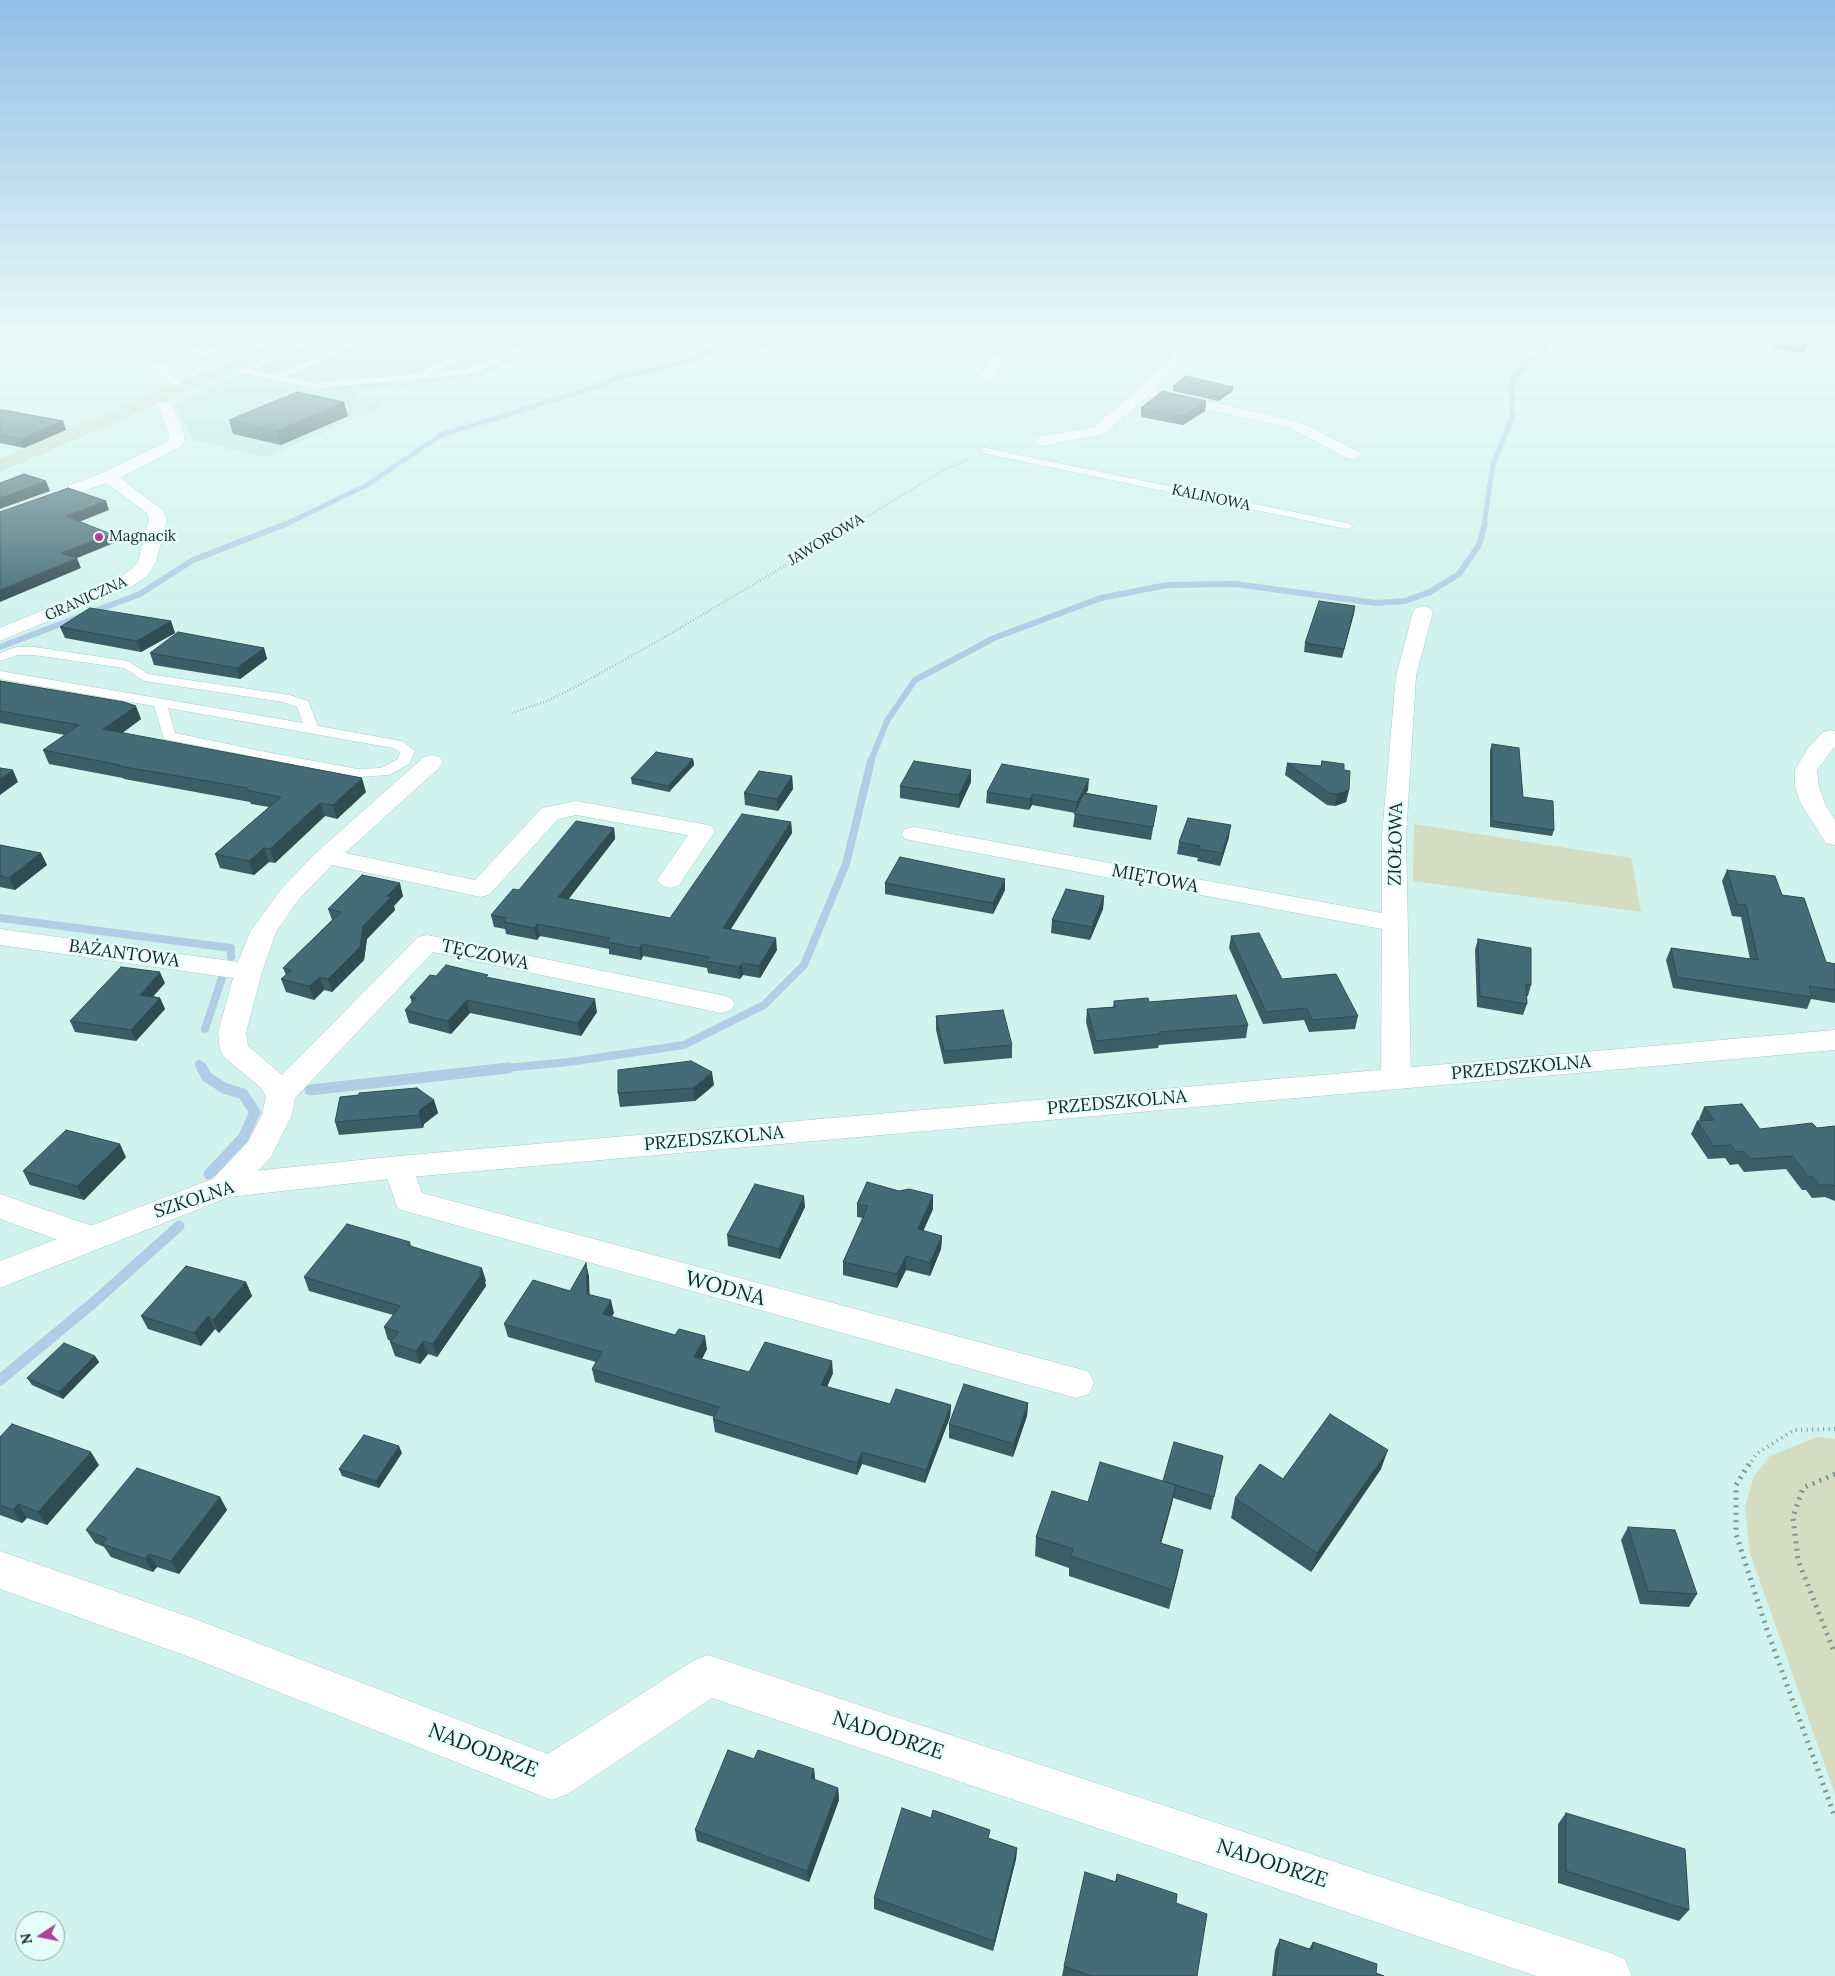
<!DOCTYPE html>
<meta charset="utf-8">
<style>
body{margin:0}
#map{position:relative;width:1835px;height:1976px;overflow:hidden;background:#d1f3ed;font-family:Lora,serif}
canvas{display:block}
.north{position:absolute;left:15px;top:1911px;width:50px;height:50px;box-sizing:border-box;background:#e4fffa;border:1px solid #92a7a3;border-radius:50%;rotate:259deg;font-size:14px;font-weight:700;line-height:20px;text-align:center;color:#172321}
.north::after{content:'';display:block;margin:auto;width:18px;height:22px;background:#b63f94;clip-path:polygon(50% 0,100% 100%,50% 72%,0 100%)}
</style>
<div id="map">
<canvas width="1835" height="1976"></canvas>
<div class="north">N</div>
</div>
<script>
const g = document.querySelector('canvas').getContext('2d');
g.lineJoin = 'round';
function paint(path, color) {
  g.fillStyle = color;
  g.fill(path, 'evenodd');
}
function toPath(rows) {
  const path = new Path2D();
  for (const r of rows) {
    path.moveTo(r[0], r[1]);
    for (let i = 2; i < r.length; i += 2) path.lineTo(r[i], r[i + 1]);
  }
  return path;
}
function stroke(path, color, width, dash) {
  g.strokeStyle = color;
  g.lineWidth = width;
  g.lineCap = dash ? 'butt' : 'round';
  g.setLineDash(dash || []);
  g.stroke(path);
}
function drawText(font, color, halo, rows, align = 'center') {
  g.font = font + ' Lora,serif';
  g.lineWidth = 5;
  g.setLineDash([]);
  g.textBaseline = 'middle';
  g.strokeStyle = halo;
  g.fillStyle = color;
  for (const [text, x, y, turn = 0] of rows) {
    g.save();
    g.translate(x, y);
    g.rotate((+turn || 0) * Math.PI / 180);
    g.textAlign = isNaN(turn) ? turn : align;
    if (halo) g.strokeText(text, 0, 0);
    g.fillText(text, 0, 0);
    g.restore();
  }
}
paint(toPath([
 [89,340,268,340,210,364,198,362,191,364,170,359,161,363,108,344],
 [320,340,551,340,549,343,477,377,359,390,356,395,372,399,371,402,378,403,380,407,266,457,193,440,174,405]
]), '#bce6df');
paint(toPath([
 [1414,824,1631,858,1641,912,1413,881],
 [1817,1437,1835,1439,1835,1794,1750,1553,1745,1507,1754,1476,1770,1456]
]), '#d4dcc2');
stroke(toPath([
 [284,525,367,485,441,435,599,386,622,376,662,368,726,349,776,346,805,340],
 [1484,525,1493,464,1513,416,1511,387,1515,375,1543,348,1547,340]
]), '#b1cde6', 5);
stroke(toPath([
 [0,647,140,594,193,560,286,524],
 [870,763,887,721,915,680,994,638,1101,598,1167,585,1235,584,1376,603,1405,601,1430,592,1459,574,1479,545,1485,524]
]), '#b1cde6', 6);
stroke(toPath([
 [0,918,231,948,231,957],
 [205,1029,222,978],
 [199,1064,202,1069],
 [495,1069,569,1062,684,1045,764,1005,804,965,846,864,871,761]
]), '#b1cde6', 8);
stroke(toPath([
 [202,1068,207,1077,224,1088,243,1094,255,1112,243,1138,209,1174],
 [310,1090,508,1068],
 [0,1380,93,1303,179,1226]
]), '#b1cde6', 11);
const service = toPath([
 [131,340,147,340,203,351,233,340,244,340,168,372,178,381,189,384,191,386,186,389,172,385,159,373,142,362,149,360,163,368,195,355,131,340],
 [357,340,368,340,285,377,313,383,423,373,424,370,485,340,495,340,434,372,471,368,521,345,526,340,535,340,527,349,473,374,313,389,220,368,225,365,274,375,357,340],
 [986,448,1347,523,1353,526,1347,529,982,453,982,449,986,448],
 [16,647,34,647,128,661,148,674,290,695,308,701,318,726,402,741,415,751,409,764,389,775,358,777,164,739,154,706,0,679,0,671,303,723,297,707,283,702,144,681,124,668,34,655,18,655,0,661,0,653,16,647],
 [168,708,393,748,400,752,398,759,381,768,358,769,276,754,175,733,168,708]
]);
const minor = toPath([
 [817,340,859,340,852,344,765,354,758,350,765,346,817,340],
 [1027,340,1044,340,1007,361,999,368,993,379,983,379,981,376,988,363,997,355,1027,340],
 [1185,340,1199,340,1155,389,1300,422,1359,452,1361,455,1353,460,1347,458,1290,428,1148,396,1104,434,1042,446,1034,441,1042,436,1094,427,1140,388,1185,340],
 [150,398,172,404,185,436,184,443,182,446,120,478,164,511,167,520,156,562,147,576,133,586,0,641,0,628,119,578,133,568,138,562,149,520,147,513,106,483,0,522,0,511,102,473,168,441,169,436,160,410,145,405,143,402,150,398],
 [1423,606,1430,608,1433,612,1416,676,1406,835,1411,1079,1406,1086,1396,1089,1386,1086,1381,1079,1382,929,914,841,905,839,902,834,905,829,914,827,1382,913,1382,835,1396,676,1413,612,1416,608,1423,606],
 [1831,730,1835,731,1835,746,1817,770,1819,787,1825,804,1835,820,1835,845,1826,843,1801,804,1795,787,1795,770,1808,748,1823,732,1831,730],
 [432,755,440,757,443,762,440,767,345,853,475,880,542,808,576,801,703,824,712,826,715,831,679,885,670,888,661,885,657,880,688,835,576,815,558,819,490,894,481,897,332,865,299,899,276,932,262,972,246,1033,248,1046,282,1075,418,937,427,935,721,995,731,998,735,1004,731,1010,721,1013,433,952,295,1098,292,1115,271,1157,236,1194,225,1198,214,1194,209,1186,214,1178,248,1142,262,1115,266,1096,260,1087,224,1057,220,1050,218,1033,233,978,0,945,0,929,238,962,250,932,281,889,318,851,424,757,432,755],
 [399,1156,410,1159,422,1193,1076,1368,1089,1372,1094,1383,1089,1394,1076,1398,398,1209,383,1167,388,1159,399,1156],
 [0,1194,101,1229,105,1238,101,1247,89,1251,0,1219,0,1194],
 [0,1551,195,1619,548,1754,693,1661,708,1655,1608,1952,1625,1959,1632,1976,1536,1976,712,1698,568,1794,552,1800,195,1659,0,1589,0,1551]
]);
const tertiary = toPath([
 [1835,1030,1835,1050,399,1178,229,1197,0,1288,0,1261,225,1174,399,1156,1835,1030]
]);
const secondary = toPath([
 [281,340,299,340,297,343,0,471,0,460,281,340]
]);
stroke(service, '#a9cac4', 1);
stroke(minor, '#a9cac4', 1);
stroke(tertiary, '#a9cac4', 1);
stroke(secondary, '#a9cac4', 1);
stroke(toPath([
 [853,525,944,470,969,459]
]), '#7d9691', 2, [0.5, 2]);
stroke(toPath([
 [512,713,547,701,577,686,660,640,855,524]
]), '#7d9691', 2.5, [0.5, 2.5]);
stroke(toPath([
 [1749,1466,1756,1454,1794,1430,1835,1429]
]), '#7d9691', 4, [1, 4.5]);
stroke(toPath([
 [1749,1464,1736,1485,1736,1534,1767,1630,1835,1817],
 [1835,1474,1803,1488,1793,1517,1798,1560,1835,1654]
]), '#7d9691', 5, [2, 5.5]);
paint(service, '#fff');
paint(minor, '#fff');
paint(tertiary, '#fff');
paint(secondary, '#cde0d3');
paint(toPath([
 [164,340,216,340,196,347],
 [1772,340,1806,348,1804,353,1770,348],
 [1173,386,1233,387,1232,392,1218,401,1173,391],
 [1206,401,1205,411,1183,425,1141,417,1141,408],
 [0,410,63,421,66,430,24,448,0,443],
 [348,416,281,445,233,434,229,420],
 [1355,606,1342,658,1304,652,1305,643],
 [171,621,175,633,141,652,65,638,60,627],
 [264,648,267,659,240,679,154,665,150,653],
 [0,681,141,719,122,733,366,792,337,819,325,816,275,863,269,862,254,875,220,868,215,854,269,807,251,804,250,802,124,779,123,778,49,764,43,750,65,735,0,723],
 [1492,744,1523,797,1554,830,1552,836,1490,827,1490,750],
 [693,759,694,765,669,792,632,784,631,778],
 [1322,761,1349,790,1346,802,1335,806,1327,805,1285,775,1287,763,1321,766],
 [792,776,793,789,778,811,745,805,744,793],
 [971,782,959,808,900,798,900,786],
 [1088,790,1086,793,1157,806,1151,840,1073,827,1075,813,1032,805,1029,810,986,803,987,792],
 [791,822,792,833,730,930,777,950,760,978,743,975,740,979,708,973,707,968,643,956,641,960,609,954,609,949,540,936,537,940,506,934,505,929,494,927,491,915,519,890,614,828,615,839,568,899,670,918],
 [1229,837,1220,866,1197,861,1198,858,1177,854,1179,842],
 [0,845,41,853,47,865,15,890,0,887],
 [1727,870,1782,895,1826,962,1835,964,1835,1003,1811,999,1807,1009,1673,988,1666,960,1671,948,1750,959,1741,917,1732,916,1722,881],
 [885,883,1005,890,993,914,885,894],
 [403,896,394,906,395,910,367,939,364,960,332,992,324,990,314,1000,286,992,281,979,286,975,283,968,332,920,328,909],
 [1104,896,1103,909,1090,940,1051,933,1052,920],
 [1231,936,1282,979,1358,1016,1355,1029,1309,1032,1304,1020,1263,1024,1229,948],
 [1478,939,1531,985,1528,996,1527,996,1527,1004,1523,1015,1477,1007,1475,950],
 [436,976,488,978,597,1012,581,1036,470,1013,451,1034,409,1023,405,1010,412,1003,410,997],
 [165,983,153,996,160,998,165,1009,136,1041,75,1032,70,1021],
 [1114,1001,1149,1002,1248,1025,1246,1038,1159,1045,1158,1048,1094,1054,1086,1022,1087,1009,1113,1007],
 [936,1016,1012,1045,1012,1058,944,1064,936,1030],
 [714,1085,695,1101,620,1107,618,1093],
 [359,1095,434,1100,438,1113,424,1124,423,1128,339,1135,335,1122],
 [1704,1107,1760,1129,1817,1128,1835,1126,1835,1201,1825,1197,1812,1198,1806,1190,1802,1190,1786,1169,1744,1172,1738,1164,1730,1165,1725,1158,1708,1159,1691,1134,1697,1121,1700,1121,1699,1119],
 [126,1157,84,1200,30,1185,23,1171],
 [857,1204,933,1209,923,1231,942,1236,941,1249,930,1276,906,1270,897,1288,843,1275,843,1262,863,1218,857,1217],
 [805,1207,780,1259,728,1246,727,1235],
 [410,1242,411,1246,486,1281,485,1282,486,1286,437,1357,428,1354,420,1364,395,1356,390,1342,391,1341,388,1340,384,1327,393,1315,309,1291,304,1277],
 [589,1276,589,1295,614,1313,611,1317,707,1349,702,1359,749,1372,833,1373,827,1387,890,1404,951,1405,950,1417,925,1483,862,1464,857,1475,715,1432,713,1419,714,1417,595,1382,592,1369,596,1362,508,1337,504,1324,570,1291],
 [246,1282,252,1296,219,1333,215,1329,201,1346,148,1329,141,1316],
 [95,1356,99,1362,63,1399,32,1385,27,1378],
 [1028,1403,1027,1416,1013,1457,949,1438,949,1424],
 [0,1437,99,1465,47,1525,27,1518,22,1523,0,1515],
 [402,1453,379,1488,342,1476,339,1469],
 [1223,1456,1211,1510,1173,1498,1161,1543,1183,1550,1169,1609,1069,1576,1069,1568,1035,1556,1036,1537,1088,1502,1163,1481],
 [1381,1469,1311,1572,1231,1518,1235,1498,1283,1479],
 [220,1497,227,1510,179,1574,157,1567,153,1572,111,1557,104,1547,95,1543,86,1530],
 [1628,1527,1697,1594,1689,1607,1640,1604,1621,1540],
 [754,1759,814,1769,815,1780,838,1788,839,1800,809,1882,697,1841,695,1830],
 [1566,1813,1689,1910,1679,1921,1558,1883,1558,1824],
 [989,1838,1017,1848,1016,1859,993,1951,874,1909,874,1898],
 [1117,1874,1176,1903,1197,1976,1062,1976,1064,1966,1115,1882],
 [1280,1939,1309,1949,1313,1942,1376,1973,1384,1976,1272,1976,1275,1950]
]), '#3b5d65');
paint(toPath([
 [194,340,216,340,196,347],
 [1233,387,1232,392,1218,401,1219,397],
 [1206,401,1205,411,1183,425,1184,416],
 [344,402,348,416,281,445,277,431],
 [63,421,66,430,24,448,20,439],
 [46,481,50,491,0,509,0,498],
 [106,501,109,510,69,526,66,516],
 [111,534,114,543,65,563,61,553],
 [77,558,81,568,0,602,0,590],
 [1355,606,1354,614,1342,658,1344,649],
 [171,621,175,633,141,652,137,641],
 [264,648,267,659,240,679,237,668],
 [136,706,141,719,109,743,103,729],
 [693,759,694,765,669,792,668,786],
 [13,770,18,782,0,795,0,779],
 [971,770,971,782,959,808,959,795],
 [792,776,793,789,778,811,777,799],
 [362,778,366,792,337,819,333,805],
 [1089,779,1088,790,1076,813,1077,802],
 [1349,790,1346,802,1335,806,1337,794],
 [1033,794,1032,805,1029,810,1030,799],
 [320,803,325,816,275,863,270,849],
 [791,822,792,833,724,940,723,928],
 [1231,825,1229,837,1220,866,1222,853],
 [614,828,615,839,561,909,558,897],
 [264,848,269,862,254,875,249,861],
 [41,853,47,865,15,890,9,878],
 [1005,879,1005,890,993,914,993,903],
 [400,883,403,896,394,906,395,910,367,939,364,960,332,992,328,979,363,926,387,896],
 [1104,896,1103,909,1090,940,1092,927],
 [537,924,540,936,537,940,534,928],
 [776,938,777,950,760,978,759,966],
 [642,944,643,956,641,960,639,948],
 [742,963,743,975,740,979,739,967],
 [160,972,165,983,145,1006,140,995],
 [320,977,324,990,314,1000,309,986],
 [160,998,165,1009,136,1041,131,1030],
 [595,999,597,1012,581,1036,578,1023],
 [467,1000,470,1013,451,1034,448,1021],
 [712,1072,714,1085,695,1101,693,1088],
 [434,1100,438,1113,424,1124,423,1128,419,1115,420,1110],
 [120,1144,126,1157,84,1200,77,1186],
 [933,1195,933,1209,918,1243,918,1229],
 [804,1196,805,1207,780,1259,779,1249],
 [942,1236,941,1249,930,1276,930,1263],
 [906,1256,906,1270,897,1288,897,1274],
 [586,1263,589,1276,590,1307,587,1294],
 [482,1268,486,1281,485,1282,486,1286,437,1357,433,1344],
 [246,1282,252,1296,219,1333,213,1320],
 [611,1300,614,1313,605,1327,603,1314],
 [208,1316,215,1329,201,1346,194,1333],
 [705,1336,707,1349,696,1370,694,1357],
 [423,1341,428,1354,420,1364,416,1351],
 [95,1356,99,1362,63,1399,59,1392],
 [832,1361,833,1373,822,1398,821,1385],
 [1028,1403,1027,1416,1013,1457,1014,1444],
 [951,1405,950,1417,925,1483,926,1470],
 [399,1446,402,1453,379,1488,376,1481],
 [1388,1450,1381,1469,1311,1572,1317,1553],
 [91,1452,99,1465,47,1525,38,1512],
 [862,1452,862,1464,857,1475,857,1463],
 [1176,1485,1172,1504,1156,1562,1160,1543],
 [220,1497,227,1510,179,1574,171,1561],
 [18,1504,27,1518,22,1523,13,1510],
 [1183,1550,1179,1569,1169,1609,1173,1590],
 [149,1554,157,1567,153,1572,145,1559],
 [814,1769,815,1781,811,1778],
 [838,1788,839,1800,809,1882,807,1871],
 [1017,1848,1016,1859,993,1951,994,1941]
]), '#304c53');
const building = toPath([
 [1773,340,1808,340,1806,348,1772,343,1773,340],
 [1186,376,1233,387,1219,397,1173,386,1186,376],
 [1162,391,1206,401,1184,416,1141,408,1162,391],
 [297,392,344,402,277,431,229,420,297,392],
 [0,410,4,410,63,421,20,439,0,435,0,410],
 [24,474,46,481,0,498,0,483,24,474],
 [68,488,106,501,66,516,111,534,61,553,77,558,0,590,0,512,68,488],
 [1319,601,1355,606,1344,649,1305,643,1319,601],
 [90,608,171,621,137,641,60,627,90,608],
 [178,632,264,648,237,668,150,653,178,632],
 [0,681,124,702,136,706,103,729,362,778,333,805,320,803,270,849,264,848,249,861,215,854,281,797,246,790,248,788,119,766,120,765,43,750,79,725,0,711,0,681],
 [1492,744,1519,748,1523,797,1553,801,1554,830,1492,821,1492,744],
 [656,752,693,759,668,786,631,778,656,752],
 [914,761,971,770,959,795,900,786,914,761],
 [1322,761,1344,764,1344,770,1350,771,1349,790,1337,794,1329,793,1287,763,1321,766,1322,761],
 [1002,764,1089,779,1077,802,1033,794,1030,799,987,792,1002,764],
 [0,768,13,770,0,779,0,768],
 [759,771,792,776,777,799,744,793,759,771],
 [1084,793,1157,806,1153,827,1074,814,1084,793],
 [742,814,791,822,723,928,776,938,759,966,742,963,739,967,706,961,709,957,642,944,639,948,607,942,610,938,537,924,534,928,504,922,507,918,491,915,513,889,519,890,576,821,614,828,558,897,670,918,742,814],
 [1188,818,1231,825,1222,853,1199,849,1200,846,1179,842,1188,818],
 [0,845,41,853,9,878,0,876,0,845],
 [900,857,1005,879,993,903,885,883,900,857],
 [1727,870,1775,876,1782,895,1804,898,1826,962,1835,964,1835,990,1809,986,1812,997,1677,977,1671,948,1758,960,1746,905,1737,904,1727,870],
 [362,875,400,883,387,896,391,897,363,926,360,947,328,979,320,977,309,986,281,979,292,970,283,968,341,912,328,909,362,875],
 [1066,889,1104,896,1092,927,1052,920,1066,889],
 [1259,933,1282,979,1336,974,1358,1016,1312,1020,1307,1008,1266,1012,1231,936,1259,933],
 [1478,939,1531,948,1531,985,1526,984,1527,1004,1480,996,1478,939],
 [446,965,488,975,486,977,595,999,578,1023,467,1000,448,1021,405,1010,416,998,410,997,430,975,436,976,446,965],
 [121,967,160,972,140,995,160,998,131,1030,70,1021,121,967],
 [1236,995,1248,1025,1159,1032,1160,1034,1096,1041,1087,1009,1115,1007,1114,1001,1148,998,1149,1002,1236,995],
 [1003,1010,1012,1045,944,1051,936,1016,1003,1010],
 [691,1061,712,1072,693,1088,618,1093,618,1070,691,1061],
 [417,1088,434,1100,420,1110,419,1115,335,1122,340,1097,359,1095,359,1093,417,1088],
 [1742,1104,1760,1129,1812,1123,1817,1128,1835,1126,1835,1186,1832,1185,1820,1185,1813,1177,1808,1177,1793,1156,1750,1159,1744,1151,1736,1152,1731,1145,1714,1146,1697,1121,1714,1120,1704,1107,1742,1104],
 [66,1130,120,1144,77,1186,23,1171,66,1130],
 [867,1182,899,1191,909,1189,933,1195,918,1229,942,1236,930,1263,906,1256,897,1274,843,1262,868,1206,857,1204,867,1182],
 [755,1184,804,1196,779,1249,727,1235,755,1184],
 [347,1224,410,1242,407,1245,482,1268,479,1272,482,1273,433,1344,423,1341,416,1351,390,1342,399,1332,384,1327,400,1306,304,1277,347,1224],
 [586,1263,587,1294,611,1300,603,1314,675,1335,679,1329,705,1336,694,1357,749,1372,765,1342,832,1361,821,1385,890,1404,896,1389,951,1405,926,1470,862,1452,857,1463,713,1419,719,1407,592,1369,602,1352,504,1324,533,1280,570,1291,586,1263],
 [186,1266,246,1282,213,1320,208,1316,194,1333,141,1316,186,1266],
 [64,1343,95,1356,59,1392,27,1378,64,1343],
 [964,1384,1028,1403,1014,1444,949,1424,964,1384],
 [1330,1414,1388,1450,1317,1553,1235,1498,1260,1464,1283,1479,1330,1414],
 [12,1424,91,1452,38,1512,18,1504,13,1510,0,1505,0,1437,12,1424],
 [364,1435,399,1446,376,1481,339,1469,364,1435],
 [1174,1442,1223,1456,1214,1497,1163,1481,1174,1442],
 [1100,1462,1176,1485,1160,1543,1183,1550,1173,1590,1071,1556,1073,1549,1036,1537,1052,1491,1088,1502,1100,1462],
 [137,1468,220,1497,171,1561,149,1554,145,1559,102,1544,107,1538,86,1530,137,1468],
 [1628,1527,1675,1530,1697,1594,1648,1591,1628,1527],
 [728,1750,754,1759,758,1750,814,1769,811,1778,838,1788,807,1871,695,1830,728,1750],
 [902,1808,931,1818,933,1810,990,1830,988,1838,1017,1848,994,1941,874,1898,902,1808],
 [1566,1813,1685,1849,1689,1910,1566,1871,1566,1813],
 [1085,1872,1116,1882,1117,1874,1177,1894,1176,1903,1207,1914,1197,1976,1091,1976,1064,1966,1085,1872],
 [1280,1939,1312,1950,1313,1942,1377,1964,1376,1973,1384,1976,1275,1976,1280,1939]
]);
paint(building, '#456c76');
stroke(building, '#304c53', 1);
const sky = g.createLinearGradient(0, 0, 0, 617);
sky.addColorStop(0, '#92bee7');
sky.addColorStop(0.55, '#eafaf7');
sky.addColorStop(1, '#eafaf700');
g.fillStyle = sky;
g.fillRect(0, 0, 1835, 617);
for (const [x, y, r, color] of [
 [99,537,5,"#b63f94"]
]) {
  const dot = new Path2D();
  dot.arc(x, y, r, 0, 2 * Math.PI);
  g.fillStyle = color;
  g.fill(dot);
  stroke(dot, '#e4fffa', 2);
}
drawText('15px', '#172321', '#e4fffa', [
 ["KALINOWA",1211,498,12],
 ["JAWOROWA",826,540,-31],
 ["GRANICZNA",86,599,-24]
]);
drawText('15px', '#172321', '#e4fffa', [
 ["Magnacik",109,537]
], 'left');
drawText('18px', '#172321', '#e4fffa', [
 ["ZIOŁOWA",1396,844,-89],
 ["MIĘTOWA",1155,879,11],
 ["BAŻANTOWA",124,954,8],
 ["TĘCZOWA",485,955,12],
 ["PRZEDSZKOLNA",1521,1068,-5],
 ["PRZEDSZKOLNA",1117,1103,-5],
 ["PRZEDSZKOLNA",714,1139,-5],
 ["SZKOLNA",194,1200,-18]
]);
drawText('21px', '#172321', '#e4fffa', [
 ["WODNA",725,1289,15],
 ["NADODRZE",888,1736,18],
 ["NADODRZE",483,1751,21],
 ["NADODRZE",1272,1864,18]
]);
</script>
